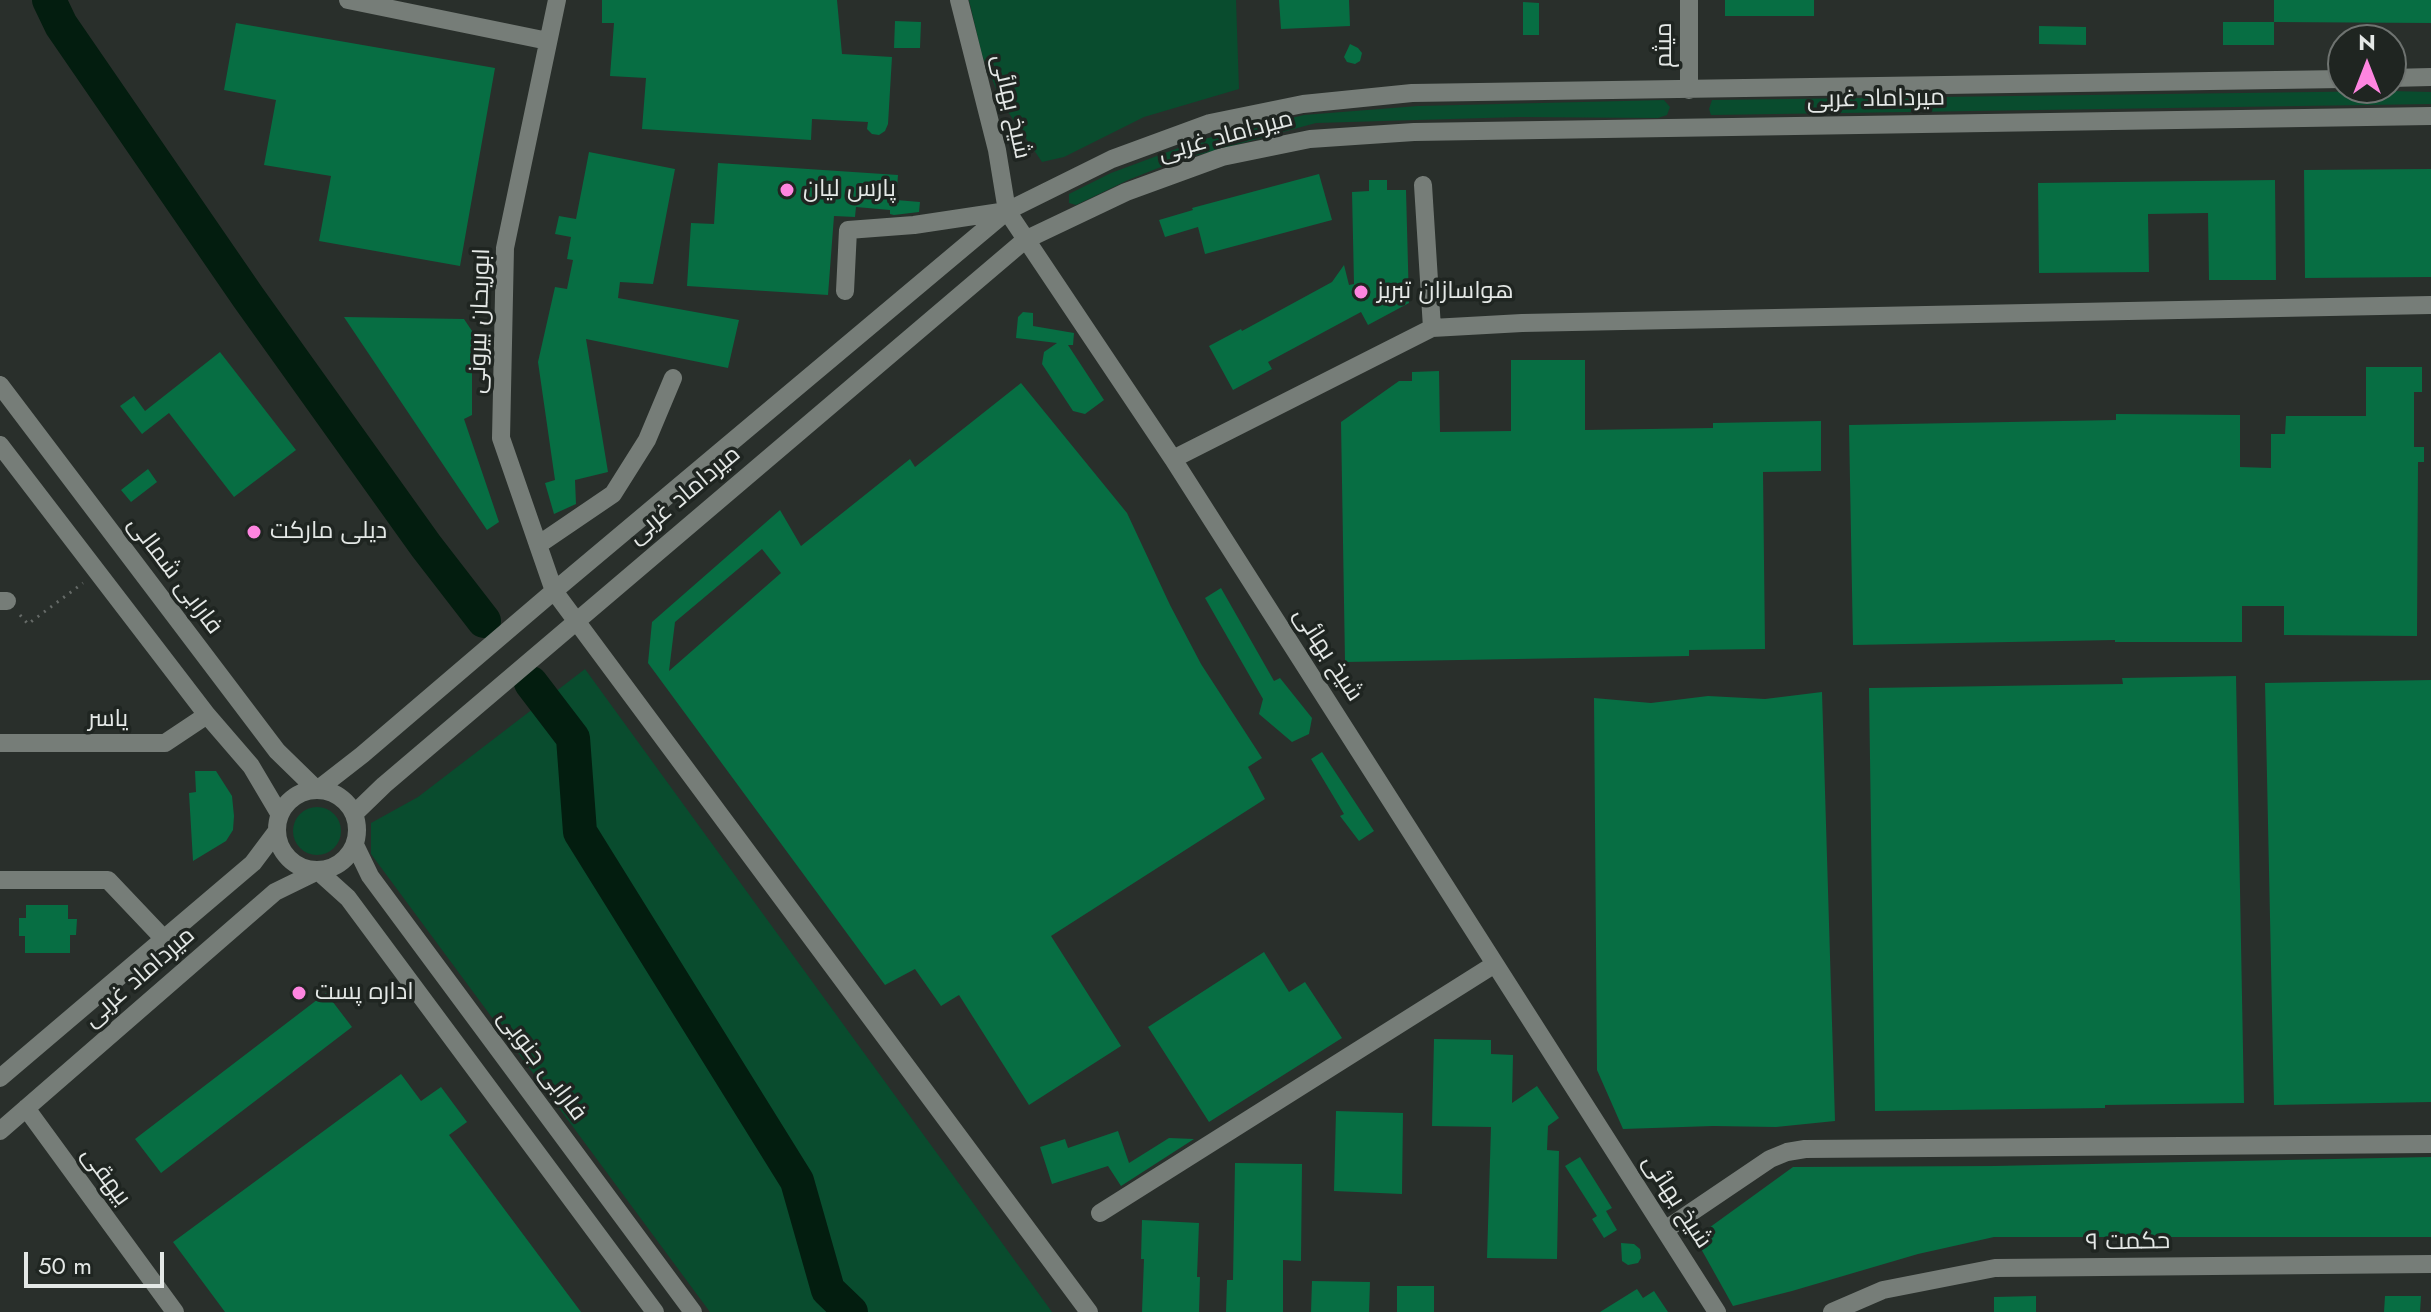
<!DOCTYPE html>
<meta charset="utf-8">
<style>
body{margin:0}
#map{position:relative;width:2431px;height:1312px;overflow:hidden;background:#292f2b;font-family:Jost,sans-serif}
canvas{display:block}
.north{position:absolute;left:2327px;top:24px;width:80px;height:80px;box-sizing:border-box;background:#1f2521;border:2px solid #6e7370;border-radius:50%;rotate:0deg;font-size:22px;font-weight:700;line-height:32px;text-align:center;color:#e4e8e6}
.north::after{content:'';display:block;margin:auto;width:28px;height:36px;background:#fe85e0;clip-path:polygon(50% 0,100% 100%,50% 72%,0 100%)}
.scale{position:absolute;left:24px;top:1252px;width:140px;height:36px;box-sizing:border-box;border:4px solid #e4e8e6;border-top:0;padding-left:10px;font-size:24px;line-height:28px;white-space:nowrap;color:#e4e8e6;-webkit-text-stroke:6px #1f2521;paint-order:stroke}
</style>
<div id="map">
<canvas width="2431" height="1312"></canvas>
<div class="north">N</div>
<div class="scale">50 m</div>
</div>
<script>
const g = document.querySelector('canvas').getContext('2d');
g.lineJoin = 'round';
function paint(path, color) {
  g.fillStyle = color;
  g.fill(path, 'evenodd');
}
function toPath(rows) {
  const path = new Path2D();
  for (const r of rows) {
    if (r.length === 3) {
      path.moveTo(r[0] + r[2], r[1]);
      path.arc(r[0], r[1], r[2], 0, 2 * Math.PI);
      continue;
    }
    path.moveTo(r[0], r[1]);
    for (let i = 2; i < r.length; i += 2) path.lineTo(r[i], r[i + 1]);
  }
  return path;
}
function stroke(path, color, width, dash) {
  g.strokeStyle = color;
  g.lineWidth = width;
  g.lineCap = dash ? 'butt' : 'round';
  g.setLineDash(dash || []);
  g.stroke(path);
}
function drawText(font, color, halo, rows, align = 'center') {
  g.font = font + ' Jost,Cairo,sans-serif';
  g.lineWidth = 7;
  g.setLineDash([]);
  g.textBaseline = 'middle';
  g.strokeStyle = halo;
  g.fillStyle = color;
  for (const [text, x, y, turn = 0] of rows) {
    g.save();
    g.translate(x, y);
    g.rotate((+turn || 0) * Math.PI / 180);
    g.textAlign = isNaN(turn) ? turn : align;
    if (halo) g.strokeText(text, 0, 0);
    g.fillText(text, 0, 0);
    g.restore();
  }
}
paint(toPath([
 [969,0,1236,0,1239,89,1144,117,1064,157,1042,162,1002,103,982,55],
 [2392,91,2431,92,2431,104,1711,115,1709,109,1712,100],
 [1664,100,1670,107,1667,115,1658,118,1519,117,1316,123,1176,161,1128,180,1076,205,1069,203,1069,194,1111,173,1200,140,1304,115,1418,106],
 [585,669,992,1229,1052,1312,710,1312,371,854,371,823,418,797],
 [317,831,24]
]), '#094c2e');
stroke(toPath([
 [49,0,61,25,248,297,426,546,484,621],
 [531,683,573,738,580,832,797,1181,828,1290,851,1312]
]), '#031d0f', 34);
paint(toPath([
 [602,0,837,0,842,54,892,57,888,124,885,131,879,135,872,134,867,129,868,122,812,119,811,140,642,129,646,78,610,76,614,23,602,23],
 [1279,0,1349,0,1350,26,1281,29],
 [1725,0,1814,0,1814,16,1725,16],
 [2274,0,2431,0,2431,23,2274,22],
 [1523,2,1539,3,1539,35,1523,35],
 [895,21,921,22,920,48,894,48],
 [2223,22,2274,22,2274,45,2223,45],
 [236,23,495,68,460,266,319,241,331,176,264,165,276,100,224,90],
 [2039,26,2086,27,2086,45,2039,44],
 [1350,44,1358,48,1362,53,1360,61,1355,64,1347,62,1344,57],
 [589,152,675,169,653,284,620,282,618,298,739,320,728,368,586,339,608,472,575,480,576,504,554,514,545,483,555,480,538,362,555,287,567,289,573,260,567,259,571,237,555,234,559,216,576,219],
 [718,163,898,175,896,200,920,202,919,212,894,215,890,214,890,210,856,207,855,217,834,216,828,295,687,286,691,223,714,224],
 [2431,169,2431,277,2305,278,2304,170],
 [1319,174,1332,220,1205,254,1198,227,1165,237,1159,220,1193,210,1192,208],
 [1369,180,1387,180,1387,190,1406,190,1409,303,1368,325,1361,312,1268,362,1272,369,1233,390,1209,346,1241,329,1242,331,1332,282,1344,265,1349,285,1354,284,1352,192,1369,191],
 [2275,180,2276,280,2209,280,2208,213,2148,214,2149,272,2039,273,2038,183],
 [1023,312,1033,313,1033,326,1074,333,1073,345,1068,345,1104,400,1085,414,1073,411,1042,364,1044,352,1057,343,1016,338,1018,317],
 [344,317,464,319,472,331,472,415,464,419,499,522,487,530],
 [220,352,296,450,234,497,169,413,142,434,120,406,134,396,145,411],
 [1511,360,1585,360,1585,430,1713,428,1713,423,1821,421,1821,471,1763,472,1765,649,1689,650,1689,656,1345,662,1341,422,1399,381,1412,381,1412,372,1439,371,1440,432,1511,431],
 [2366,367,2422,367,2422,392,2414,392,2414,447,2424,447,2424,462,2418,462,2417,636,2284,635,2284,606,2242,606,2242,642,2115,642,2115,640,1853,645,1849,425,2116,420,2116,414,2240,415,2240,467,2271,468,2271,434,2285,434,2286,416,2366,416],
 [1021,383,1127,513,1170,605,1201,664,1262,758,1248,767,1265,799,1051,936,1121,1046,1029,1105,959,995,941,1006,915,969,885,985,648,663,652,622,780,510,801,546,910,459,915,467],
 [762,549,781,573,669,671,675,622],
 [148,469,157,482,131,502,121,490],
 [1221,588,1274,681,1280,678,1312,718,1309,734,1292,742,1259,714,1263,699,1205,598],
 [2236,676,2244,1103,2105,1105,2105,1108,1875,1111,1869,688,2123,684,2122,678],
 [2431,680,2431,1102,2274,1105,2265,683],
 [1822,692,1835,1121,1776,1127,1713,1126,1623,1129,1597,1070,1594,698,1651,703,1708,696,1765,699],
 [1322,752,1374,831,1359,841,1340,816,1344,814,1311,759],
 [195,771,216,771,232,796,234,816,233,830,226,841,193,861,189,793,196,792],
 [26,905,68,905,68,919,77,919,76,935,70,935,70,953,25,953,25,936,19,936,19,918,26,918],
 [1264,952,1289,992,1305,982,1342,1038,1209,1122,1148,1027],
 [326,993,352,1027,161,1173,135,1139],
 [1434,1039,1491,1040,1491,1054,1513,1055,1512,1103,1537,1086,1559,1118,1548,1126,1547,1150,1559,1151,1557,1259,1487,1258,1491,1127,1432,1126],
 [401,1074,421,1101,441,1087,467,1122,449,1135,581,1312,225,1312,173,1242],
 [1336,1111,1403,1113,1402,1194,1334,1191],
 [1118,1131,1129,1163,1169,1138,1194,1139,1121,1186,1108,1166,1052,1184,1040,1147,1065,1139,1068,1148],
 [1580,1157,1612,1208,1606,1211,1617,1230,1604,1238,1592,1219,1597,1216,1565,1166],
 [2431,1157,2431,1237,1994,1237,1918,1254,1792,1291,1733,1306,1695,1238,1793,1167,1994,1166],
 [1235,1163,1302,1164,1301,1261,1283,1260,1283,1312,1226,1312,1227,1280,1233,1280],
 [1142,1220,1199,1223,1197,1277,1200,1277,1199,1312,1142,1312,1144,1259,1141,1259],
 [1621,1243,1634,1244,1640,1249,1641,1258,1638,1263,1628,1265,1622,1261],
 [1312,1281,1370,1282,1369,1312,1311,1312],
 [1397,1286,1434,1286,1434,1312,1397,1312],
 [1637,1289,1643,1298,1654,1291,1668,1312,1600,1312],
 [2036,1296,2036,1312,1994,1312,1994,1297],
 [2385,1296,2421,1296,2420,1312,2384,1312]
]), '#076e43');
stroke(toPath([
 [20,615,28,624,83,583]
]), '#666b68', 3, [2, 6]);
stroke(toPath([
 [348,0,548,41],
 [557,0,505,248,501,438,554,591,1089,1312],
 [959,0,997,150,1007,211,1173,459,1717,1312],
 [1689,0,1689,90],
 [2391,78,2431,77],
 [1423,185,1432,328],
 [845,291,848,230,914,225,1007,211],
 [0,385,277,751,317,790,362,755,554,591,1007,211,1112,159,1210,123,1303,104,1412,93,2343,79],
 [0,445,207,715,251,766,280,815],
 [1173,459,1432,328,1522,323,2431,305],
 [538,545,613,494,647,440,673,378],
 [0,601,7,601],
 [0,743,165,743,207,715],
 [317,830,40],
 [354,814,384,785,1025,240,1126,192,1222,157,1310,139,1414,132,2431,116],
 [355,845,370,876,693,1312],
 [0,880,108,880,164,939],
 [0,1078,253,863,277,831],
 [26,1108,175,1312],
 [0,1131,275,892,318,871,348,898,655,1312],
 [1100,1213,1495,964],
 [1665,1230,1770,1159,1787,1152,1805,1149,2431,1144],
 [1832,1312,1883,1290,1995,1268,2431,1264]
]), '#767d78', 18);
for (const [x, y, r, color] of [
 [787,190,8,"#fe85e0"],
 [1361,292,8,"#fe85e0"],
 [254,532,8,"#fe85e0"],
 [299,993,8,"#fe85e0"]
]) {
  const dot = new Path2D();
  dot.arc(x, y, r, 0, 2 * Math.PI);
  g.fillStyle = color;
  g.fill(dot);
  stroke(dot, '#1f2521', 3);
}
drawText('24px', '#e4e8e6', '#1f2521', [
 ["میثم",1665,45,-90],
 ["میرداماد غربی",1876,100,-1],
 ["شیخ بهائی",1010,107,77],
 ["میرداماد غربی",1226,137,-15],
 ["ابوریحان بیرونی",481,321,-88],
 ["میرداماد غربی",685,496,-40],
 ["فارابی شمالی",174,576,53],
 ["شیخ بهائی",1327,655,57],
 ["یاسر",108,720],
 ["میرداماد غربی",140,978,-41],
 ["فارابی جنوبی",541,1066,53],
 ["بیهقی",105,1177,54],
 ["شیخ بهائی",1676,1202,57],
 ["حکمت ۹",2128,1243,-1]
]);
drawText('24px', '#e4e8e6', '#1f2521', [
 ["پارس لیان",803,190],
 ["هواسازان تبریز",1377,292],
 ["دیلی مارکت",270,532],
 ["اداره پست",315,993]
], 'left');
</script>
